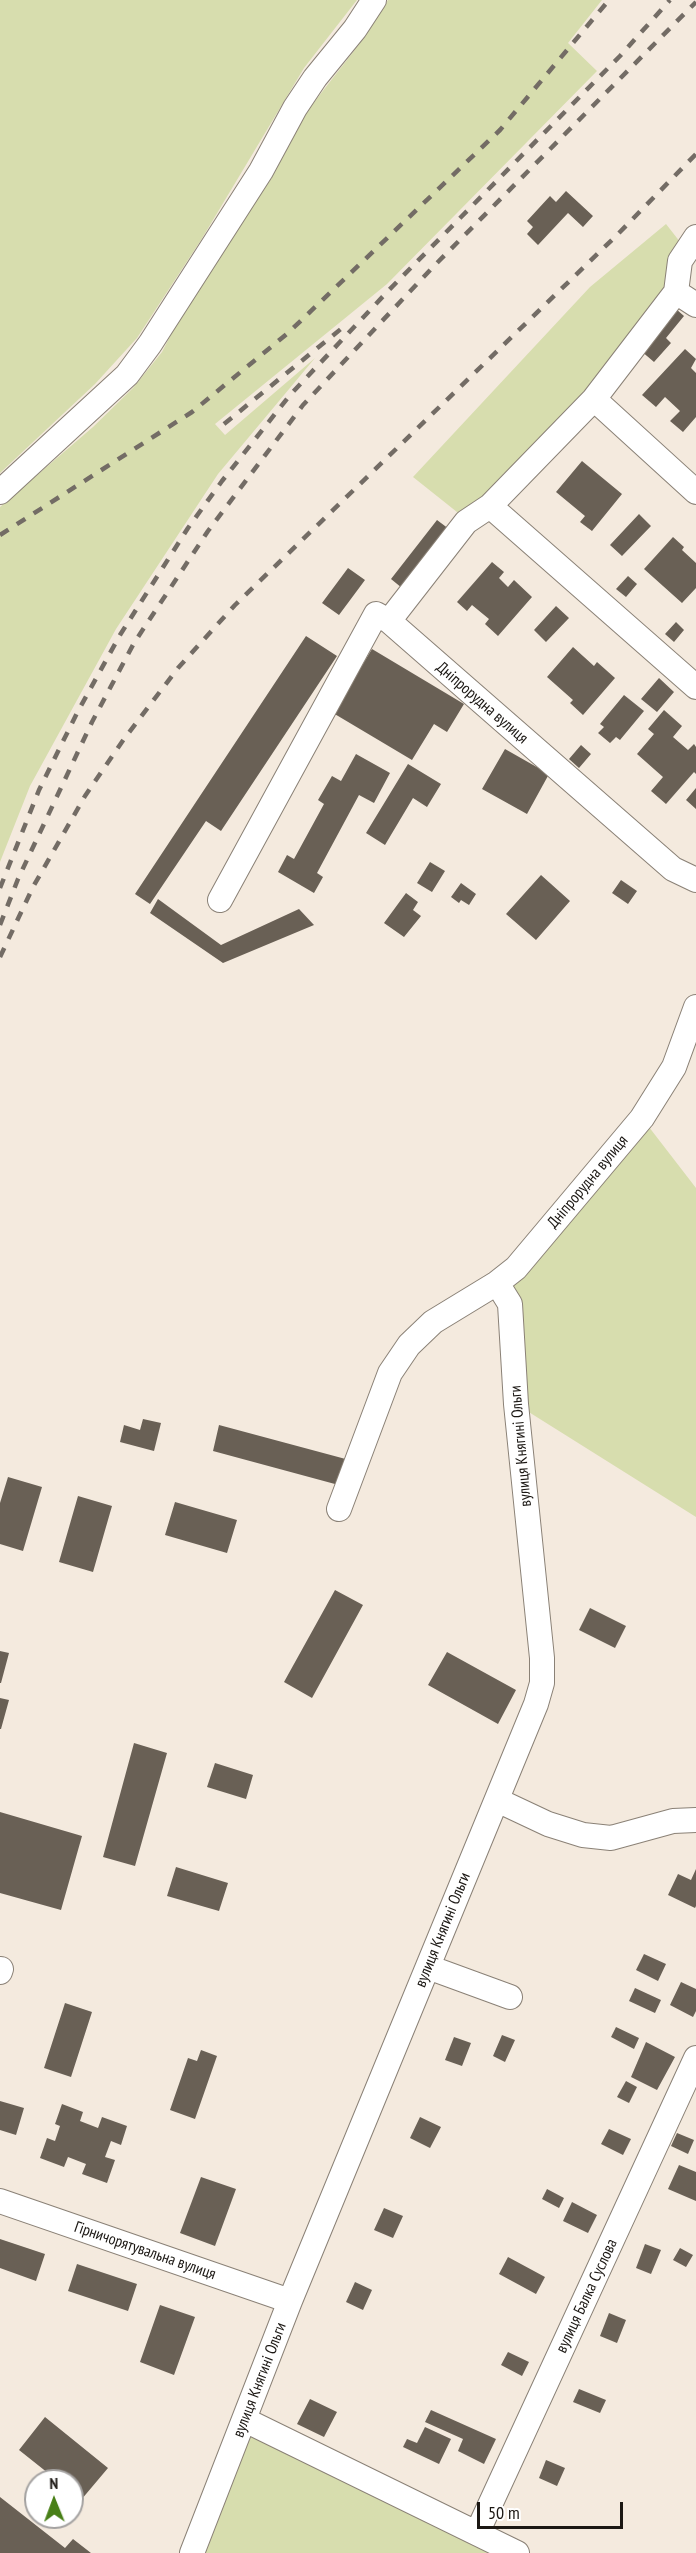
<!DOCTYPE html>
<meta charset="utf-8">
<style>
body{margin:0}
#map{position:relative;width:696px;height:2553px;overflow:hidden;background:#f4eade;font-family:"PT Sans Narrow",sans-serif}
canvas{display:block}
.north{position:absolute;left:24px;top:2469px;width:60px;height:60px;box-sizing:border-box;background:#fff;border:2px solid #a4a2a1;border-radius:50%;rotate:359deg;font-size:16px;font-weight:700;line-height:24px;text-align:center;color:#1b1713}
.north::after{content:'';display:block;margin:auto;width:21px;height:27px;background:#487f17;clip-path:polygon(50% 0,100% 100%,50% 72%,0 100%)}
.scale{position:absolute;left:477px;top:2502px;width:146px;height:27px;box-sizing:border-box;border:3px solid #1b1713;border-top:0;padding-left:8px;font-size:18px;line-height:21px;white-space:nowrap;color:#1b1713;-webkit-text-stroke:4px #fff;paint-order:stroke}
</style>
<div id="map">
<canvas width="696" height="2553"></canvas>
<div class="north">N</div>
<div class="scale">50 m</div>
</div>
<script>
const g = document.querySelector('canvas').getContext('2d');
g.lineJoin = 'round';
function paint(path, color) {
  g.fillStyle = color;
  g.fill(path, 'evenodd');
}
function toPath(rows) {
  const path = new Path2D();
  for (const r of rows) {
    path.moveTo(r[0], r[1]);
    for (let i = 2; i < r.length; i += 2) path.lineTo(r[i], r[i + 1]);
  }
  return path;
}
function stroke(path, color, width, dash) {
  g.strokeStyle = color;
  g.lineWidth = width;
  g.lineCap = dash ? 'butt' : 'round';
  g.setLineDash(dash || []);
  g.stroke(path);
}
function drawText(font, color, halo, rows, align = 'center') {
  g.font = font + ' "PT Sans Narrow",sans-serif';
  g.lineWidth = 6;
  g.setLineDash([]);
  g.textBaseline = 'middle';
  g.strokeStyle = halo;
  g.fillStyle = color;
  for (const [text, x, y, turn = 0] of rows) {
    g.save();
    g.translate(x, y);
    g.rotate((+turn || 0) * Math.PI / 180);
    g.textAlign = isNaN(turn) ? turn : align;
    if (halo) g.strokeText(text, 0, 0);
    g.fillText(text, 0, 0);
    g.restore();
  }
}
paint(toPath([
 [0,0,357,0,304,68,201,240,137,338,95,384,0,473],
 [388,0,602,0,568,43,597,71,387,284,215,424,225,435,315,358,218,474,116,629,30,786,0,862,0,507,93,427,133,388,162,352,186,305,271,179,308,110,364,38],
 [666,224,684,247,670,288,589,395,462,516,413,477,590,287],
 [642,1118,696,1188,696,1517,516,1404,497,1283],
 [245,2420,517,2553,192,2553]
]), '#d7ddae');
paint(toPath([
 [566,191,593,216,583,227,568,213,538,245,527,234,533,227,527,221,550,196,556,202],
 [676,309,684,316,666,338,671,343,654,362,640,350],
 [685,349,696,359,691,368,696,373,696,417,683,432,670,421,680,411,665,397,656,407,642,395],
 [582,461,622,494,592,531,580,522,585,516,556,492],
 [639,514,651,526,622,556,610,545],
 [437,520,449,529,402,588,391,579],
 [673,537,684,547,682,550,696,563,696,588,682,603,644,569],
 [492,562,504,572,499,578,508,587,514,580,532,597,498,636,485,624,489,619,472,605,467,611,457,602],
 [348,568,365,580,339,615,322,603],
 [628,576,637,584,626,597,616,589],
 [556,606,569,618,546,642,534,630],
 [676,622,684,630,674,642,665,634],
 [306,636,337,656,221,831,206,821,150,904,135,894],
 [573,647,594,666,597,662,615,678,583,715,570,703,573,700,547,677],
 [372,649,464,704,447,732,434,724,412,760,333,713],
 [659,678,674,692,657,712,641,699],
 [624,695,644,711,620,740,616,737,610,743,598,733,604,727,600,724],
 [664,710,682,726,673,737,688,750,694,744,696,747,696,774,694,772,666,804,651,791,663,777,637,754,654,734,648,729],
 [581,745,591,754,579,768,569,759],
 [505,749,549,774,527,814,482,789],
 [356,754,390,773,374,803,359,795,317,873,323,877,314,893,278,872,287,855,294,859,324,804,318,800,332,776,341,781],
 [408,764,441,784,427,807,413,798,385,845,366,833],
 [696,788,696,809,686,800],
 [430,862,445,871,432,892,417,883],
 [541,875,570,901,536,940,506,914],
 [621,880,637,891,628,904,612,893],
 [461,883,476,894,469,905,461,900,459,903,451,897],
 [406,893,418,902,413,910,421,916,404,937,384,923],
 [158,899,221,945,299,909,314,925,223,963,150,913],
 [143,1419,161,1423,154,1451,120,1442,124,1425,140,1430],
 [219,1425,353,1461,346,1487,213,1451],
 [8,1477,42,1487,23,1551,0,1544,0,1503],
 [78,1496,112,1506,93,1572,59,1562],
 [175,1502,237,1520,227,1553,165,1535],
 [335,1590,363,1605,312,1698,284,1682],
 [590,1608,626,1626,615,1648,579,1630],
 [0,1651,9,1653,1,1683,0,1683],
 [447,1652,516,1690,498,1724,428,1685],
 [0,1698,9,1700,1,1729,0,1729],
 [134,1743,167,1753,135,1866,103,1857],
 [215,1763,253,1775,246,1799,207,1787],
 [0,1812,82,1836,61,1910,0,1893],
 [176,1867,228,1883,219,1911,167,1896],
 [696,1869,696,1906,695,1908,668,1895,678,1874,691,1880],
 [644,1954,666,1964,658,1981,636,1970],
 [681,1982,696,1989,696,2011,693,2017,670,2005],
 [635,1988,661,2000,655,2013,629,2001],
 [65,2003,92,2012,71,2077,44,2068],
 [616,2027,639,2038,634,2049,611,2037],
 [502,2035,515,2040,505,2062,493,2056],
 [454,2037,471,2043,462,2066,445,2060],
 [646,2042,675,2057,657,2090,631,2077],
 [201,2050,217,2056,195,2119,170,2110,188,2058,197,2061],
 [626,2081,637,2087,629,2103,617,2097],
 [0,2101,24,2108,16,2135,0,2130],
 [62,2104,83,2112,80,2121,98,2128,102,2117,127,2126,121,2145,111,2141,105,2157,115,2160,107,2183,82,2174,86,2164,68,2157,64,2167,40,2158,47,2138,55,2141,60,2126,55,2124],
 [420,2117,441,2127,430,2148,410,2138],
 [609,2129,631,2139,623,2155,601,2144],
 [677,2133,694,2140,688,2154,671,2146],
 [679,2165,696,2172,696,2201,668,2189],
 [201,2177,236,2189,215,2246,180,2233],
 [547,2189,564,2198,559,2208,542,2199],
 [572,2202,597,2215,588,2233,563,2221],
 [384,2208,403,2216,393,2238,374,2230],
 [0,2239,45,2254,36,2281,0,2268],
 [645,2244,661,2250,651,2274,636,2268],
 [680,2248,693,2255,686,2267,673,2260],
 [508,2257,545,2277,536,2294,499,2274],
 [77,2264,137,2284,128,2311,68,2291],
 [355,2282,372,2290,363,2310,346,2302],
 [160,2305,195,2317,174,2375,140,2362],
 [609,2313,626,2320,617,2343,600,2336],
 [508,2352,529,2362,522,2376,501,2365],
 [579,2389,606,2400,600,2413,573,2402],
 [310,2399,337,2412,324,2437,297,2424],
 [431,2410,496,2439,484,2464,458,2451,463,2439,425,2422],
 [45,2417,108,2468,81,2500,72,2493,72,2481,58,2481,19,2450],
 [425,2427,451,2439,439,2464,403,2447,407,2439,417,2443],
 [546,2460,565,2468,557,2486,539,2478],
 [0,2497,65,2548,73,2539,91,2553,0,2553]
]), '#696055');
const minor = toPath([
 [696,237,680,261,676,292,594,399,490,506,466,522,389,621,673,869,696,880],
 [676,292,696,305],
 [594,399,696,492],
 [0,492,127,375,150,344,261,171,295,108,315,78,355,29,374,0],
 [490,506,696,687],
 [220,900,376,614,389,621],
 [339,1509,390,1373,409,1345,433,1322,497,1283,516,1268,642,1118,674,1067,696,1007],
 [497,1800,548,1824,583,1835,611,1838,673,1821,696,1820],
 [428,1967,510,1997],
 [0,1972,1,1969],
 [0,2201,290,2301],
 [245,2420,517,2553],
 [477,2533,696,2058],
 [192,2553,290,2301,536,1704,542,1683,542,1658,516,1404,510,1304,497,1283]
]);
stroke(minor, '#8a8176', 26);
stroke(minor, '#fff', 24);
stroke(toPath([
 [224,424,347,324],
 [0,535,192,412,288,333,500,130,609,0],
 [0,888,39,790,77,713,120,635,188,528,222,481,290,395,389,290,620,56,670,0],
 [0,925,18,879,92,722,134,643,208,531,303,405,433,267,696,2],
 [0,957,33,887,85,796,124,739,178,668,235,605,618,234,696,154]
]), '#736c65', 4.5, [10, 10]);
drawText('16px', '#1b1713', '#fff', [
 ["Дніпрорудна вулиця",482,703,41],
 ["Дніпрорудна вулиця",588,1182,-50],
 ["вулиця Княгині Ольги",521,1446,-95],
 ["вулиця Княгині Ольги",443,1930,-68],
 ["Гірничорятувальна вулиця",145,2251,19],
 ["вулиця Балка Суслова",587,2296,-65],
 ["вулиця Княгині Ольги",260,2380,-69]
]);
</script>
